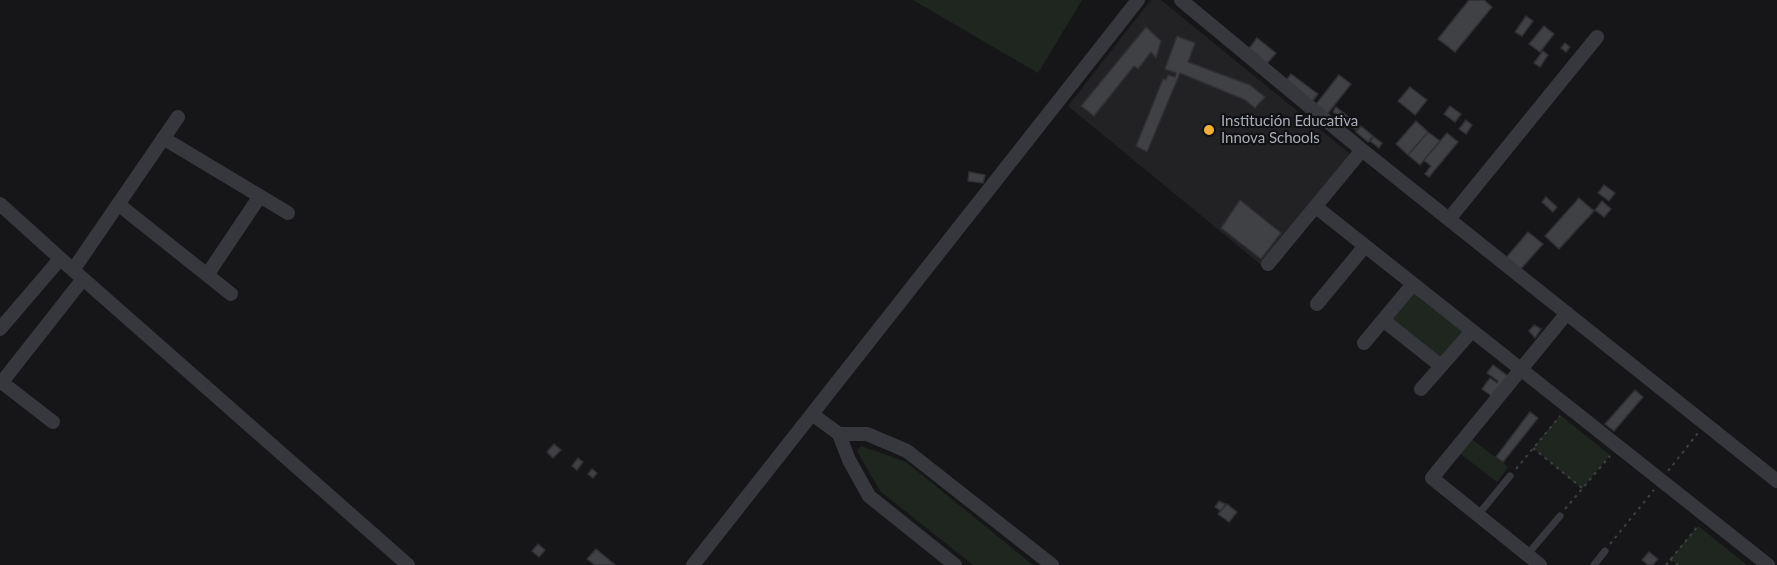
<!DOCTYPE html>
<meta charset="utf-8">
<style>
body{margin:0}
canvas{display:block;background:#161618}
</style>
<canvas width="1777" height="565"></canvas>
<script>
const g = document.querySelector('canvas').getContext('2d');
g.lineJoin = 'round';
function paint(path, color) {
  g.fillStyle = color;
  g.fill(path, 'evenodd');
}
function toPath(rows) {
  const path = new Path2D();
  for (const r of rows) {
    path.moveTo(r[0], r[1]);
    for (let i = 2; i < r.length; i += 2) path.lineTo(r[i], r[i + 1]);
  }
  return path;
}
function stroke(path, color, width, dash) {
  g.strokeStyle = color;
  g.lineWidth = width;
  g.lineCap = dash ? 'butt' : 'round';
  g.setLineDash(dash || []);
  g.stroke(path);
}
function drawText(font, color, halo, rows, align = 'center') {
  g.font = font + ' Lato,sans-serif';
  g.lineWidth = 4.5;
  g.setLineDash([]);
  g.textBaseline = 'middle';
  g.strokeStyle = halo;
  g.fillStyle = color;
  for (const [text, x, y, turn = 0] of rows) {
    g.save();
    g.translate(x, y);
    g.rotate((+turn || 0) * Math.PI / 180);
    g.textAlign = isNaN(turn) ? turn : align;
    if (halo) g.strokeText(text, 0, 0);
    g.fillText(text, 0, 0);
    g.restore();
  }
}
paint(toPath([
 [1151,0,1161,0,1350,154,1260,264,1068,106]
]), '#222225');
paint(toPath([
 [913,0,1082,0,1038,73],
 [1412,290,1465,332,1441,360,1388,319],
 [1560,415,1610,455,1582,489,1533,448],
 [1470,438,1508,467,1497,482,1458,452],
 [861,446,906,462,1033,565,973,565,880,491,857,451],
 [1698,526,1747,565,1678,565,1670,559]
]), '#1e261f');
const building = toPath([
 [1469,0,1484,0,1492,7,1455,52,1438,39,1469,0],
 [1526,16,1533,21,1522,36,1515,32,1526,16],
 [1544,26,1554,34,1540,52,1529,44,1544,26],
 [1146,27,1161,41,1156,58,1151,52,1138,69,1134,66,1094,116,1081,106,1146,27],
 [1177,36,1195,43,1188,62,1250,85,1265,97,1255,108,1245,100,1180,73,1147,152,1136,146,1163,79,1166,80,1168,75,1175,77,1176,73,1165,69,1177,36],
 [1257,38,1276,53,1265,66,1247,51,1257,38],
 [1565,43,1570,47,1566,52,1561,48,1565,43],
 [1543,51,1548,55,1540,67,1534,63,1543,51],
 [1291,74,1318,94,1311,103,1284,83,1291,74],
 [1339,75,1351,84,1325,117,1313,108,1339,75],
 [1410,87,1427,100,1415,115,1398,101,1410,87],
 [1450,106,1461,114,1455,122,1444,114,1450,106],
 [1336,107,1359,125,1356,130,1333,112,1336,107],
 [1466,120,1472,125,1466,134,1459,129,1466,120],
 [1416,121,1428,132,1408,155,1396,144,1416,121],
 [1361,126,1373,136,1368,142,1356,132,1361,126],
 [1428,132,1440,141,1420,165,1408,155,1428,132],
 [1447,133,1458,142,1429,177,1425,174,1431,166,1424,160,1447,133],
 [1374,137,1382,143,1379,148,1370,141,1374,137],
 [969,172,985,175,983,183,968,181,969,172],
 [1604,185,1615,193,1609,201,1598,193,1604,185],
 [1546,197,1557,207,1553,212,1542,202,1546,197],
 [1579,198,1594,211,1559,249,1545,236,1579,198],
 [1240,200,1281,233,1261,259,1221,228,1240,200],
 [1602,201,1611,209,1604,217,1595,210,1602,201],
 [1528,232,1543,244,1519,271,1505,259,1528,232],
 [1534,325,1541,329,1535,338,1529,331,1534,325],
 [1493,365,1508,376,1493,397,1482,389,1490,378,1497,383,1498,381,1487,373,1493,365],
 [1635,390,1643,397,1614,431,1605,424,1635,390],
 [1530,412,1538,418,1503,462,1496,457,1530,412],
 [554,444,561,450,553,458,547,452,554,444],
 [578,458,583,462,577,470,572,466,578,458],
 [592,469,597,473,593,478,588,474,592,469],
 [1219,501,1225,504,1221,511,1215,507,1219,501],
 [1227,504,1237,512,1229,522,1218,514,1227,504],
 [538,544,545,550,539,557,532,551,538,544],
 [596,549,615,565,595,565,587,559,596,549],
 [1649,552,1658,559,1653,565,1648,565,1642,560,1649,552]
]);
paint(building, '#404145');
stroke(building, '#303034', 1.5);
stroke(toPath([
 [1533,448,1582,488],
 [1516,469,1560,416],
 [1668,471,1698,433],
 [1565,509,1610,456],
 [1610,544,1654,490],
 [1670,559,1678,565],
 [1666,565,1698,526]
]), '#3d3f44', 2, [3, 4.5]);
stroke(toPath([
 [1478,515,1510,476],
 [1527,555,1560,516],
 [1594,565,1605,551]
]), '#37383d', 7);
stroke(toPath([
 [1181,0,1362,150,1777,481],
 [163,138,288,213],
 [0,204,73,270,408,565],
 [118,204,231,294],
 [1316,207,1768,565],
 [1449,219,1597,37],
 [1268,264,1362,150],
 [73,270,178,117],
 [207,275,260,196],
 [1317,304,1365,246],
 [1383,320,1441,366],
 [0,329,60,259],
 [1364,343,1413,284],
 [0,381,53,422],
 [2,382,83,279],
 [1421,389,1472,331],
 [812,414,839,434,849,460,869,496,955,565],
 [839,434,867,434,907,451,1052,565],
 [693,565,1138,0],
 [1540,565,1432,478,1567,313]
]), '#37383d', 14);
for (const [x, y, r, color] of [
 [1209,130,6,"#f2b134"]
]) {
  const dot = new Path2D();
  dot.arc(x, y, r, 0, 2 * Math.PI);
  g.fillStyle = color;
  g.fill(dot);
  stroke(dot, '#111113', 2);
}
drawText('15px', '#a8adb8', '#111113', [
 ["Institución Educativa",1221,121],
 ["Innova Schools",1221,138]
], 'left');
</script>
